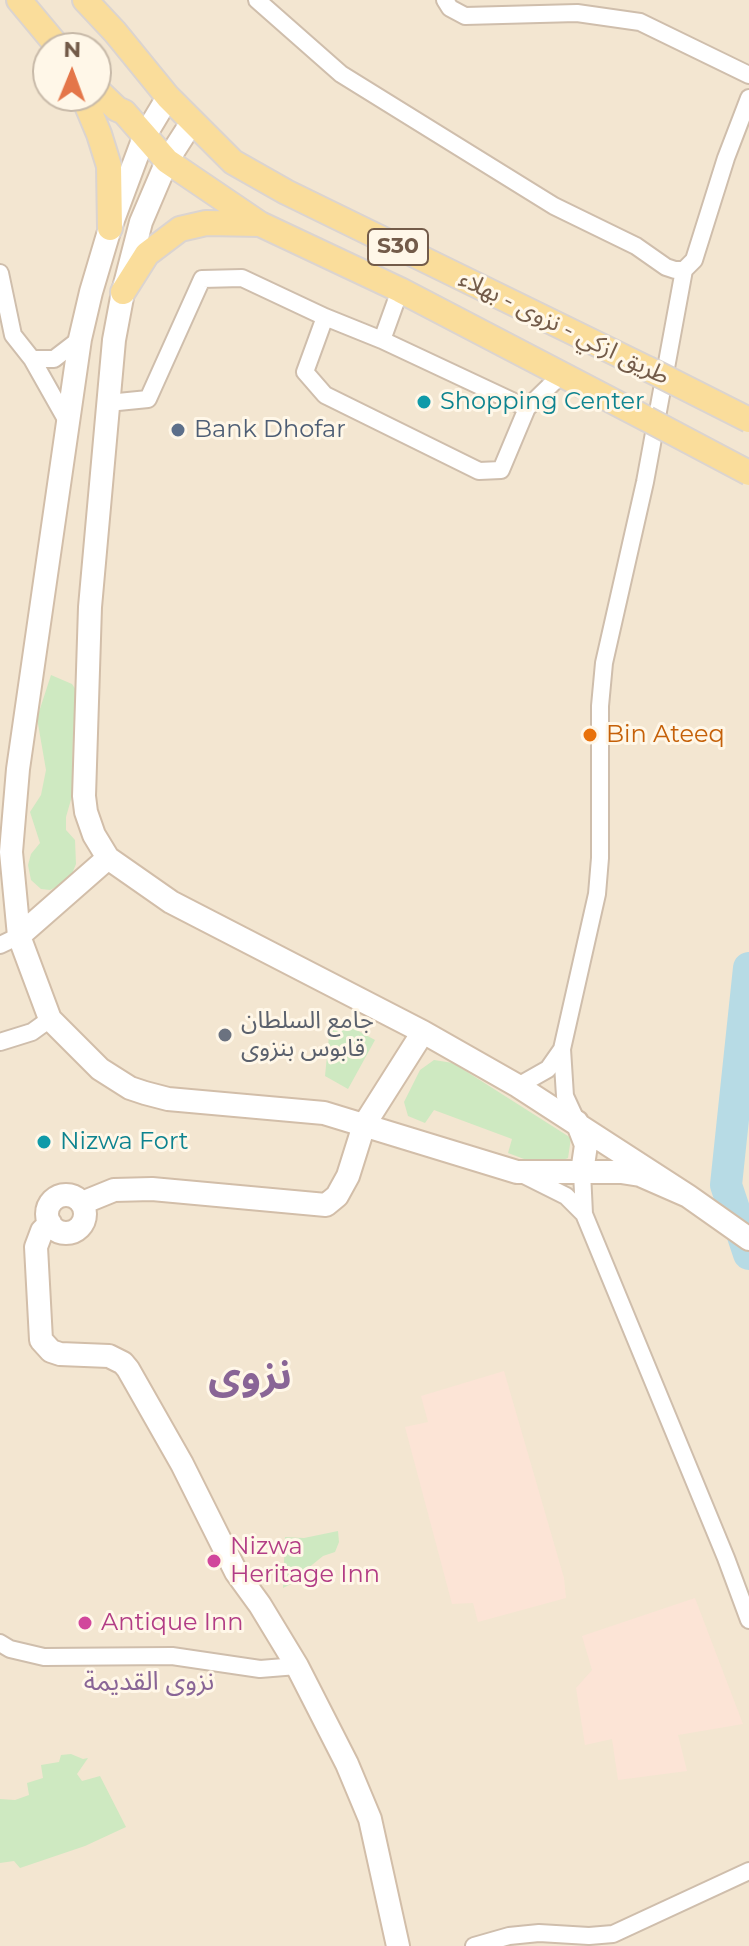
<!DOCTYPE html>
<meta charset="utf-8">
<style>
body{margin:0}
#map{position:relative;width:749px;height:1946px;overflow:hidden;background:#fcf4e2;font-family:Montserrat,sans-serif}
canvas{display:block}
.north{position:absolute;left:32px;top:32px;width:80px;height:80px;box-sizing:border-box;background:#fff7e8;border:2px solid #c7b9a8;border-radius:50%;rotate:1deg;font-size:22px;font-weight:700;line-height:32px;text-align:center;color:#735b49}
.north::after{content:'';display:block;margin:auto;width:28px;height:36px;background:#e47649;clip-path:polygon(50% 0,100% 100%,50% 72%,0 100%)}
</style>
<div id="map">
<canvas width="749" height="1946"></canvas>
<div class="north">N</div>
</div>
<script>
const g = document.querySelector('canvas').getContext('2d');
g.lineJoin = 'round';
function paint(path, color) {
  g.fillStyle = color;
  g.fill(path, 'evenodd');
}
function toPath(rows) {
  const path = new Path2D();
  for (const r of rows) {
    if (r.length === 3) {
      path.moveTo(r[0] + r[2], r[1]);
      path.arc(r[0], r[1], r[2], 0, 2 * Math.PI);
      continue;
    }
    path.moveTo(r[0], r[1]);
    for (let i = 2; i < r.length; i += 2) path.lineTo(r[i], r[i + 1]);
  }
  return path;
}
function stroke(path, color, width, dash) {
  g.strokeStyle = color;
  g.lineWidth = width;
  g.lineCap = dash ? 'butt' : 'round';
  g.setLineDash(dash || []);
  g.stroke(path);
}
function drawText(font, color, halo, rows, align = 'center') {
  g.font = font + ' Montserrat,"Noto Sans Arabic",sans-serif';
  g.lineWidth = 6;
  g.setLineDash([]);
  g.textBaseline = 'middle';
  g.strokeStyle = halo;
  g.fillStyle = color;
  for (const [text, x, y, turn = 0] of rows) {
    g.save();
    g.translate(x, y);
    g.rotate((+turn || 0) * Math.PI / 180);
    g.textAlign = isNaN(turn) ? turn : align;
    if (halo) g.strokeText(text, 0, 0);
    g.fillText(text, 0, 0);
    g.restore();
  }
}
paint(toPath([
 [0,0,749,0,749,1946,0,1946],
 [48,48,96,48,96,96,48,96]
]), '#f3e6d1');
paint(toPath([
 [504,1371,564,1578,566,1598,478,1622,473,1603,452,1604,405,1427,428,1422,421,1396],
 [695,1598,743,1724,678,1735,687,1771,618,1780,612,1739,585,1745,576,1688,592,1670,582,1636]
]), '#fce4d6');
paint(toPath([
 [51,675,72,684,78,693,73,732,72,796,66,817,66,830,75,840,76,864,69,881,50,890,41,889,31,880,28,865,31,854,40,843,30,812,41,795,46,770,37,718],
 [331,1016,375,1040,348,1089,325,1076],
 [434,1060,453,1063,571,1138,568,1158,555,1163,540,1165,508,1153,512,1139,434,1110,425,1123,408,1116,404,1102,420,1070],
 [338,1531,339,1542,335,1552,323,1556,307,1569,299,1580,283,1588,285,1537,304,1538],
 [71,1754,83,1759,88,1758,77,1774,82,1781,100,1776,126,1827,85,1846,20,1868,14,1861,0,1863,0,1799,15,1800,29,1795,27,1783,43,1778,41,1765,59,1762,61,1755]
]), '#cee9c1');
stroke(toPath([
 [749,968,726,1185,749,1254]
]), '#b7dbe5', 32);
const street = toPath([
 [257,0,341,74,554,206,636,246,666,267,675,270,684,270,694,260,726,158,749,98],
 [445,0,450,8,465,16,577,13,640,22,749,75],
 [0,273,13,335,32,359,67,421],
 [400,290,382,340,527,408,560,376],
 [325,317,305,372,325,395,479,471,501,470,527,408],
 [32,359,54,359,80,339],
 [108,403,148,399,202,279,242,278,325,317,382,340],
 [0,945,19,936],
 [0,1042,32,1032,50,1019],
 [518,1086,548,1069,562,1049],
 [577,1122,565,1096,562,1049,597,894,600,858,600,706,604,663,645,482,684,270],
 [582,1172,584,1214],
 [522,1174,566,1196,584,1214,726,1558,749,1620],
 [0,1643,10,1649,44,1657,172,1656,260,1669,297,1666],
 [474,1946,509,1936,539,1933,589,1936,613,1934,749,1871]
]);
const secondary = toPath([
 [168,97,144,137,110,228,91,292,80,339,18,769,11,852,19,936,50,1019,100,1069,130,1088,145,1093,168,1099,324,1113,517,1172,621,1172,640,1175,688,1196],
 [192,122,167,161,141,222,123,292,114,340,90,607,84,796,86,812,94,835,108,858,171,902,423,1032,518,1086,688,1196,749,1239],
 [19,936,108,858],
 [577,1122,586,1145,582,1172],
 [66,1214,19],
 [82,1203,114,1190,152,1189,326,1205,337,1196,348,1176,364,1125,423,1032],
 [50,1223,42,1231,36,1247,41,1340,51,1351,60,1354,109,1356,123,1363,128,1369,182,1464,236,1572,260,1605,297,1666,347,1764,370,1819,398,1946]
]);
const primary = toPath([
 [19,0,59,48],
 [85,0,115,32,168,97,233,162,286,192,648,369],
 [96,89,117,109,124,112,167,161,260,224,400,290,647,419],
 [83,96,99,134,109,166,110,228],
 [123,292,147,254,180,229,206,223,260,224]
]);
stroke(street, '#cfbeac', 20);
stroke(secondary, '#d2bea9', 26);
stroke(primary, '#dbd4d0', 28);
stroke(street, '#fff', 16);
stroke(secondary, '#fff', 22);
stroke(primary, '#fadd9b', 24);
const primaryBridge = toPath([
 [648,369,749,420],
 [647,419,749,473]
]);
stroke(primaryBridge, '#dbd4d0', 28, []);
stroke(primaryBridge, '#fadd9b', 24);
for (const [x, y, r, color] of [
 [424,402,8,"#0f9aa8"],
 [178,430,8,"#5c6f8a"],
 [590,735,8,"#e8710a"],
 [225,1035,8,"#6b7280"],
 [44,1142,8,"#0f9aa8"],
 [214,1561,8,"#d1479c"],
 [85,1623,8,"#d1479c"]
]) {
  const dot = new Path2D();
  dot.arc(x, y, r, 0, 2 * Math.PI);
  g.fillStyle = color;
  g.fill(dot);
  stroke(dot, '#fff7e8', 3);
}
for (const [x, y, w] of [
 [398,247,60]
]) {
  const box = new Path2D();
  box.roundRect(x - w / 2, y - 18, w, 36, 6);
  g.fillStyle = '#fff7e8';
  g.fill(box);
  stroke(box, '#735b49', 2);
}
drawText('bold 22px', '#735b49', null, [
 ["S30",398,247]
]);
drawText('24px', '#735b49', '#fff7e8', [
 ["طريق ازكي - نزوى - بهلاء",564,328,26]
]);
drawText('24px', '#0d838f', '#fff7e8', [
 ["Shopping Center",440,402],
 ["Nizwa Fort",60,1142]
], 'left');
drawText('24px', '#4e5e75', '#fff7e8', [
 ["Bank Dhofar",194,430]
], 'left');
drawText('24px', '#c56008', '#fff7e8', [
 ["Bin Ateeq",606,735]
], 'left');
drawText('24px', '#5b616d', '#fff7e8', [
 ["جامع السلطان",241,1021],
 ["قابوس بنزوى",241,1049]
], 'left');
drawText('24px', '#b23c85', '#fff7e8', [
 ["Nizwa",230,1547],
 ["Heritage Inn",230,1575],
 ["Antique Inn",101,1623]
], 'left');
drawText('26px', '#896596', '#fff7e8', [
 ["نزوى القديمة",149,1682]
]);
drawText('bold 40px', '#896596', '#fff7e8', [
 ["نزوى",250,1377]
]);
</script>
